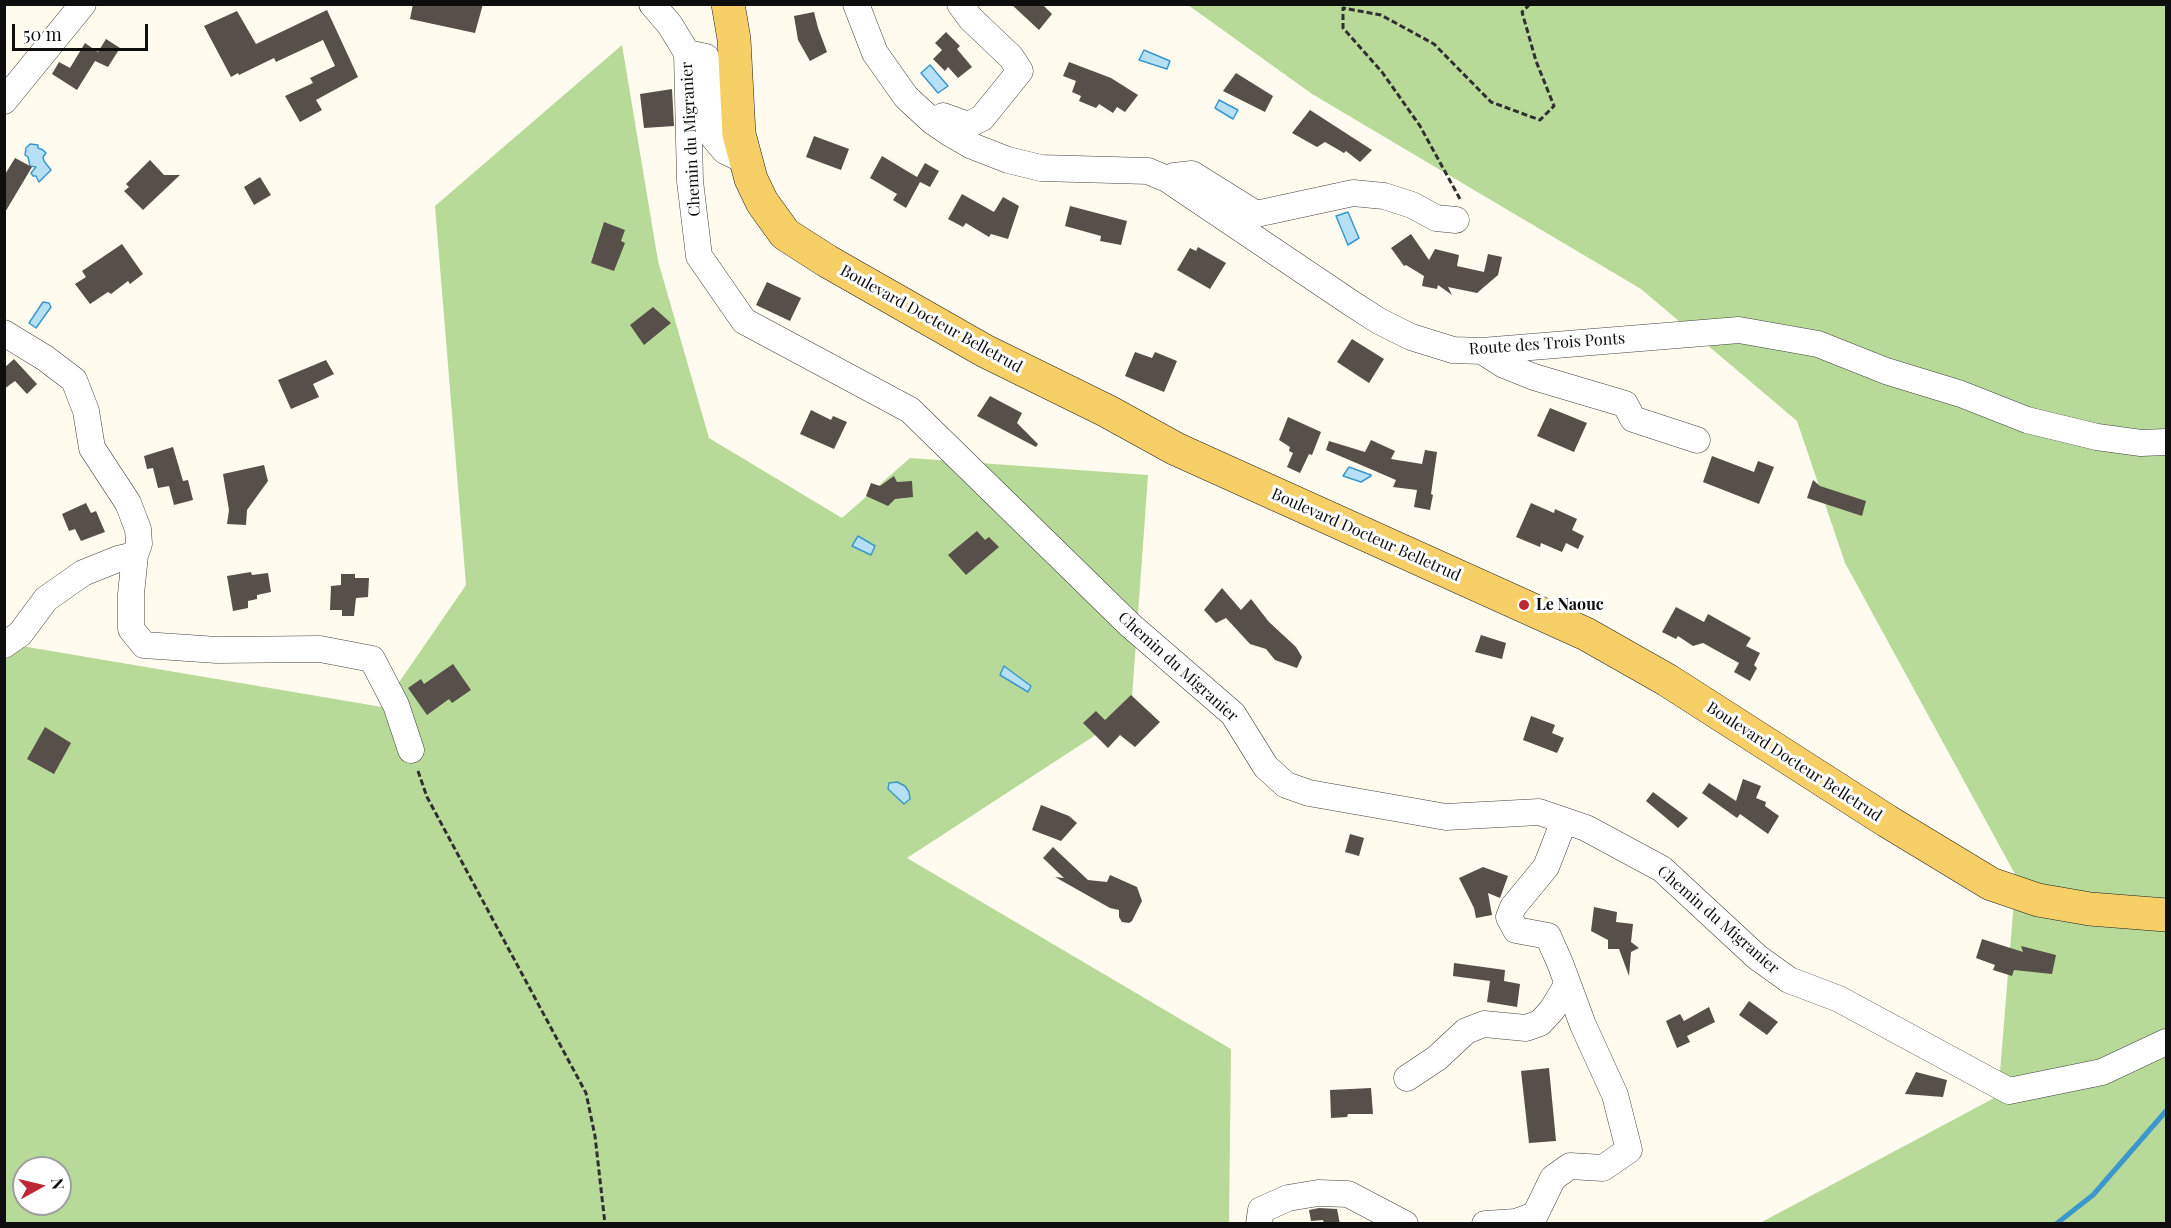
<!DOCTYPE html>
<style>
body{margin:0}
#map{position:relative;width:2171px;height:1228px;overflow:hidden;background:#fffbef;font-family:"Playfair Display",serif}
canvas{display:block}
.frame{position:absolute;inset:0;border:6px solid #0e0e0e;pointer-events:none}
.north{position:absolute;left:12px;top:1156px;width:60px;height:60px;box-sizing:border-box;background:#fff;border:2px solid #9f9f9f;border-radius:50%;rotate:82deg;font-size:16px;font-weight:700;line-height:24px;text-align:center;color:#0e0e0e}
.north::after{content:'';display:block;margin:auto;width:21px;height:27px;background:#bd2734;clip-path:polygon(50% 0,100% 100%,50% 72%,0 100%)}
.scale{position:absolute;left:12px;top:24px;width:136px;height:27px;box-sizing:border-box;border:3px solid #0e0e0e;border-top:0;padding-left:8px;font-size:18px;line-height:21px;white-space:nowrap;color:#0e0e0e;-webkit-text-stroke:4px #fff;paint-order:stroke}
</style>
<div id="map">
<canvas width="2171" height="1228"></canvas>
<div class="frame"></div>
<div class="north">N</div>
<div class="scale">50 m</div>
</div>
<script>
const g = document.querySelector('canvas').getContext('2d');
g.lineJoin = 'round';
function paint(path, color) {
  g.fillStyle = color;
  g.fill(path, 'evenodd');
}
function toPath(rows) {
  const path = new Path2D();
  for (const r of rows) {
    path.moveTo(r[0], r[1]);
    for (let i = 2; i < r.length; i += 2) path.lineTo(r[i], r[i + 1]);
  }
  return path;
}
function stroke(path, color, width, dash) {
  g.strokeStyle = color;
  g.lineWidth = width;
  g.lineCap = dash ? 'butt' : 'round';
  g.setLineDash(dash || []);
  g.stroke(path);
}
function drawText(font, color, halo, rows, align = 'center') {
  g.font = font + ' "Playfair Display",serif';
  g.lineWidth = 6;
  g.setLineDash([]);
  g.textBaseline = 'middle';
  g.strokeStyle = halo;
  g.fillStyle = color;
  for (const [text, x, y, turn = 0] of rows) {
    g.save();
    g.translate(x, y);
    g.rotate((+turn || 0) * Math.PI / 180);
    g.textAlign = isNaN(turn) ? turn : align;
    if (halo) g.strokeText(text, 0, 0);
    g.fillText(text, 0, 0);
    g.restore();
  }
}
paint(toPath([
 [1188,5,2166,5,2166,1223,1760,1223,1998,1096,2016,876,1845,563,1797,421,1641,289,1312,94],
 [622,45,658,261,709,438,842,518,910,458,1148,475,1131,712,907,858,1231,1049,1229,1223,5,1223,4,643,382,707,466,585,435,206],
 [24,1168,60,1168,60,1204,24,1204]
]), '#b8da98');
const water = toPath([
 [1144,50,1170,61,1167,69,1139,60,1144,50],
 [930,65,948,86,938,93,921,73,930,65],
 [1219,100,1238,110,1233,119,1215,108,1219,100],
 [30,144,38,145,38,148,43,150,46,153,43,157,44,161,51,170,39,182,36,176,33,176,31,173,36,167,30,166,28,157,25,155,26,148,30,144],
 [1348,212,1359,238,1348,245,1336,216,1348,212],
 [43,302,49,303,51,307,36,328,29,323,43,302],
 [1349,467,1371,475,1371,476,1361,482,1343,476,1349,467],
 [858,536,875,546,871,555,852,546,858,536],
 [1004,666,1031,686,1028,692,1000,675,1004,666],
 [897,782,905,786,909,792,910,799,904,804,888,789,889,783,897,782]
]);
paint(water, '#b5e0f5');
stroke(water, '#3c98cc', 1.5);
stroke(toPath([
 [2056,1224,2093,1195,2166,1111]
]), '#3c98cc', 5);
paint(toPath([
 [413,4,483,4,475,33,410,19],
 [1011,4,1042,4,1052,14,1039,30],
 [327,10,358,77,316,100,322,110,300,122,285,96,313,83,310,78,335,66,323,40,276,62,274,58,239,75,238,73,231,77,204,26,237,11,256,44],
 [814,12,818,28,827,52,810,61,798,40,794,16],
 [946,32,960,46,957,49,972,67,958,78,948,67,945,71,933,59,942,50,935,43],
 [106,39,120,48,108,67,95,61,77,90,52,74,59,62,70,68,85,43,98,52],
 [1069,62,1111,78,1138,95,1125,112,1117,107,1113,113,1099,104,1096,108,1079,101,1081,96,1072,92,1076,81,1063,76],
 [1236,73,1273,96,1265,112,1223,91],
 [672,89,674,126,644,128,640,94],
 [1310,110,1372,150,1360,162,1346,151,1344,153,1325,142,1317,147,1292,133],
 [814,136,849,149,841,170,806,157],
 [882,156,917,177,925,163,939,171,930,187,920,182,906,208,893,200,897,194,870,178],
 [15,158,32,167,4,214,4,176],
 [150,160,164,175,180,175,143,210,124,191,129,187,126,184],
 [260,177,271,195,254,205,244,187],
 [962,194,994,212,1003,197,1019,206,1008,239,991,234,989,237,966,223,963,227,948,219],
 [1070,206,1127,221,1121,245,1100,241,1101,236,1065,226],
 [604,222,625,230,621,241,625,243,614,271,591,263],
 [1411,234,1429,260,1435,249,1459,255,1457,266,1484,272,1488,254,1502,257,1498,275,1477,293,1448,287,1452,295,1438,285,1437,289,1422,286,1424,276,1406,265,1404,266,1391,248],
 [122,244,143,274,130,284,128,281,111,294,108,292,90,304,75,284,86,277,82,271],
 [1198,247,1226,263,1210,289,1177,270,1190,248,1196,251],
 [767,282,801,298,790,321,756,305],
 [653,307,671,323,644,345,630,325],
 [1352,339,1384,359,1369,383,1337,362],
 [1135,352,1152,358,1155,352,1177,361,1164,392,1125,376],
 [14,359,37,384,27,394,15,381,4,389,4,368],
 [326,360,334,374,313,384,319,397,291,409,278,380],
 [990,396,1022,413,1017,423,1038,444,1036,447,977,416],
 [1550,408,1587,423,1574,452,1537,436],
 [811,410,831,420,833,416,847,422,834,449,800,434],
 [1288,417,1321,432,1312,455,1309,454,1300,473,1287,467,1293,453,1289,451,1290,447,1279,440],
 [1371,440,1395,451,1391,459,1422,464,1425,450,1437,452,1431,494,1433,495,1430,510,1414,507,1417,490,1393,487,1396,480,1326,450,1329,441,1365,452],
 [173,447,183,481,188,480,193,500,174,505,169,486,158,488,153,468,147,469,144,456],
 [1712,456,1754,472,1758,461,1774,467,1759,504,1703,482],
 [264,465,268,481,247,510,246,525,227,524,229,510,223,474],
 [894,476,897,482,912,481,913,497,895,499,888,506,866,496,871,483,880,486],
 [1813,480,1820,486,1866,501,1862,516,1807,498],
 [86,503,91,513,96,511,105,532,81,541,75,529,69,531,62,514],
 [1531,503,1554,513,1555,509,1577,519,1572,530,1584,536,1578,549,1566,543,1562,552,1541,543,1540,547,1516,537],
 [977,531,985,540,989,537,999,547,966,575,948,555],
 [251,572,252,575,268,573,271,592,257,595,257,599,248,601,248,608,233,611,227,576],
 [341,574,355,574,355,578,369,578,368,597,356,598,354,616,342,616,342,610,330,610,331,586,341,585],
 [1222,588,1241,610,1251,599,1269,622,1296,647,1302,657,1297,668,1275,660,1266,649,1250,644,1226,618,1216,623,1204,610],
 [1676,607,1704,622,1708,614,1751,638,1746,646,1760,653,1754,665,1757,668,1750,681,1734,672,1739,663,1703,643,1693,646,1678,636,1676,639,1662,632],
 [1481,635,1506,643,1502,659,1475,652],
 [453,664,471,690,452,703,449,699,427,715,408,688,421,679,424,684],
 [1131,695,1160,722,1135,747,1120,735,1108,748,1083,723,1096,711,1105,720],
 [1531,716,1555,725,1552,733,1564,738,1557,753,1523,740],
 [45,727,71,743,54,774,27,759],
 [1743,779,1761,786,1756,798,1766,802,1765,806,1779,816,1768,834,1740,814,1737,818,1702,793,1709,783,1736,801],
 [1653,792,1688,818,1678,828,1646,801],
 [1041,805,1069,816,1077,823,1061,841,1032,830],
 [1350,834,1364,838,1359,856,1345,852],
 [1053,847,1088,880,1107,882,1110,875,1137,887,1142,901,1132,921,1129,923,1122,922,1119,917,1119,910,1110,908,1055,877,1064,878,1043,858],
 [1483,867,1508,876,1500,898,1488,893,1492,915,1476,918,1474,908,1459,878],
 [1594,907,1617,912,1616,922,1633,924,1631,942,1639,948,1631,952,1629,976,1619,949,1608,949,1608,940,1591,931],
 [1982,939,2023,952,2021,946,2056,955,2052,974,2014,970,2012,976,1993,970,1995,965,1976,958],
 [1454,963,1505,970,1504,981,1520,984,1517,1007,1487,1002,1490,981,1453,976],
 [1749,1001,1778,1022,1767,1035,1739,1015],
 [1709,1007,1715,1022,1687,1036,1690,1042,1677,1048,1666,1021,1680,1014,1684,1021],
 [1549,1068,1556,1141,1529,1143,1521,1071],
 [1916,1072,1947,1080,1943,1097,1905,1094],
 [1371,1088,1373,1114,1348,1114,1347,1117,1331,1118,1330,1090],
 [1319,1208,1337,1209,1340,1224,1324,1224,1323,1220,1311,1221,1309,1210]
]), '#574f4a');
const minor = toPath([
 [652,4,670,25,687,53,706,57,713,71,714,138,725,151,746,161],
 [856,4,875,53,906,97,932,121,951,134,972,146,1008,160,1041,168,1148,171,1167,179,1351,303,1379,321,1411,337,1453,350,1482,351,1739,330,1818,344,1886,371,1961,394,2027,420,2097,437,2141,443,2166,442],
 [687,53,690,181,699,256,744,321,910,410,1130,625,1233,714,1266,767,1286,785,1309,793,1446,817,1539,812,1586,828,1662,869,1757,957,1789,980,1839,999,2009,1091,2102,1072,2166,1042],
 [4,101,83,4],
 [938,119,943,116,968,125,982,118,1020,71,1011,57,971,19,960,4],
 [1174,176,1192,174,1256,214,1353,193,1384,196,1412,205,1436,218,1456,220],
 [4,333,45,358,74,380,86,411,92,448,128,503,138,529,139,544,135,555,131,594,131,629,144,645,217,650,320,649,372,659,396,705,411,750],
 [1482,351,1504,365,1534,377,1625,404,1633,419,1697,440],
 [4,645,20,634,46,599,83,573,118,559,135,555],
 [1407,1078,1437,1058,1466,1031,1484,1024,1526,1028,1540,1023,1552,1010,1567,985],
 [1259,1224,1261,1210,1288,1198,1318,1193,1348,1194,1405,1224],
 [1485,1224,1516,1222,1535,1215,1553,1178,1570,1166,1603,1168,1629,1150,1615,1095,1583,1025,1560,963,1548,936,1516,930,1509,917,1513,907,1546,867,1564,821]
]);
const major = toPath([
 [728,4,734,39,739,134,751,179,762,202,785,234,827,261,985,351,1107,411,1176,449,1586,634,1667,680,1887,821,1991,884,2038,900,2090,909,2166,915]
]);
stroke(minor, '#414141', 27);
stroke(major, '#1f1f1f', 34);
stroke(toPath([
 [1460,199,1420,126,1382,72,1343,28,1343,8,1381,15,1434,44,1491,102,1540,120,1554,106,1536,61,1522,12,1530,4],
 [418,771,427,797,586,1093,595,1136,605,1224]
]), '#303030', 3, [6, 3]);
stroke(minor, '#fff', 26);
stroke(major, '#f7cf67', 33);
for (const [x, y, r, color] of [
 [1524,605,6,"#bd2734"]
]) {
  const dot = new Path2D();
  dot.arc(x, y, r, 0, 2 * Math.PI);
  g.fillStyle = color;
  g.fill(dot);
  stroke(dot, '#fff', 2);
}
drawText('16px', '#0e0e0e', '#fff', [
 ["Chemin du Migranier",691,139,-93],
 ["Boulevard Docteur Belletrud",931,319,29],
 ["Route des Trois Ponts",1547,344,-4],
 ["Boulevard Docteur Belletrud",1366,535,24],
 ["Chemin du Migranier",1178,667,42],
 ["Boulevard Docteur Belletrud",1794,762,33],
 ["Chemin du Migranier",1718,920,41]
]);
drawText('bold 16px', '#0e0e0e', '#fff', [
 ["Le Naouc",1536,605]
], 'left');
</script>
